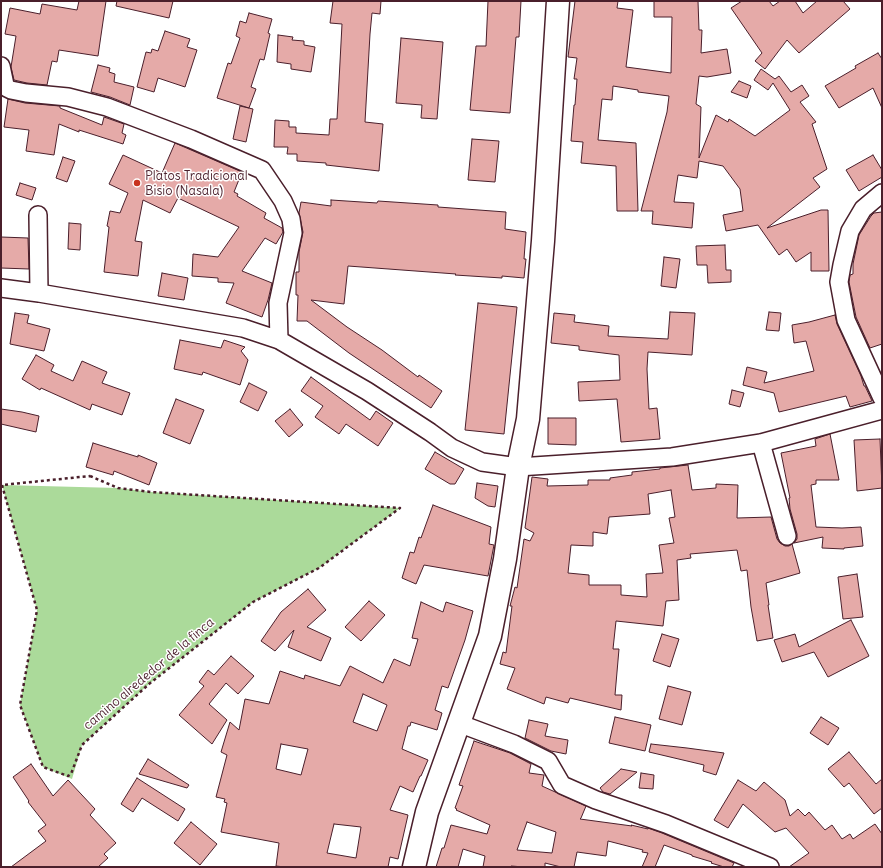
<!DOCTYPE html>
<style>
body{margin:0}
#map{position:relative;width:883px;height:868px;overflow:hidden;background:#fff;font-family:Delius,sans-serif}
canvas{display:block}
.frame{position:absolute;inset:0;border:2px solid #4a1f2b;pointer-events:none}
</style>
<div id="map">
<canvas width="883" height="868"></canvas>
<div class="frame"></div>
</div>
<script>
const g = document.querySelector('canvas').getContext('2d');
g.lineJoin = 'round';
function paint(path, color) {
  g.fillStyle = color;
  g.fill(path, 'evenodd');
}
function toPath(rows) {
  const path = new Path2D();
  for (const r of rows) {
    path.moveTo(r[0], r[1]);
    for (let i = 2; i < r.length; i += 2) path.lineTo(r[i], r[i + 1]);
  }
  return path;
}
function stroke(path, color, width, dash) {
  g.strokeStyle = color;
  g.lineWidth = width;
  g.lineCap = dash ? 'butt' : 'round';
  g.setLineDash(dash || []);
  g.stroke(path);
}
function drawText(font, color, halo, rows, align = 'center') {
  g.font = font + ' Delius,sans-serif';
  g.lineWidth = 3;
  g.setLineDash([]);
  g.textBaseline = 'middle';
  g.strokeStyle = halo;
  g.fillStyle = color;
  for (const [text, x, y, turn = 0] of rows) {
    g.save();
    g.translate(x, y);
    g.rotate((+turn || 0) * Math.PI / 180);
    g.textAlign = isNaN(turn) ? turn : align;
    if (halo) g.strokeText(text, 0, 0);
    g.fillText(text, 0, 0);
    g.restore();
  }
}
paint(toPath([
 [2,485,118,488,151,492,400,508,319,568,253,602,149,684,82,745,72,779,43,767,20,705,37,610]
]), '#abda9a');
const building = toPath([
 [79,1,106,1,98,56,59,50,57,62,52,61,47,85,27,83,14,80,11,67,16,36,5,34,10,8,40,14,42,4,77,10,79,1],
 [117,1,173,1,169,18,116,6,117,1],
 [333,1,381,1,380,14,372,13,370,34,365,122,383,124,379,171,326,165,326,163,297,161,297,154,287,154,288,147,274,147,275,120,289,121,289,127,296,127,296,133,329,135,330,119,337,119,342,24,330,23,333,1],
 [488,1,521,1,519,37,516,37,510,113,470,110,476,46,486,46,488,1],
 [575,1,618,1,617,8,633,10,626,67,671,73,672,17,654,17,654,1,698,1,699,30,702,30,701,53,727,49,731,73,707,77,699,76,696,104,701,107,699,158,716,115,728,122,729,119,755,136,790,110,773,83,768,90,754,80,761,69,775,79,779,76,791,92,802,85,809,96,800,102,816,122,812,124,827,169,813,178,820,187,767,228,821,210,828,210,829,271,811,271,811,252,796,262,787,249,779,255,758,225,726,231,723,215,743,211,740,189,723,166,699,161,697,178,678,175,674,202,694,203,692,228,652,224,653,211,641,211,667,112,669,96,638,92,638,90,613,86,612,100,602,99,598,140,636,143,638,211,617,211,616,166,581,163,583,142,571,141,574,105,575,105,577,79,574,79,577,58,568,57,575,1],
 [742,1,769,1,773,6,780,1,795,1,803,13,817,1,843,1,850,9,799,53,787,40,765,69,755,61,762,53,731,8,742,1],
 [249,13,272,19,268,33,270,34,264,60,260,59,251,87,256,89,249,108,217,98,228,63,231,64,240,38,236,36,240,21,246,23,249,13],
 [165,31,190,39,187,47,197,50,185,87,158,78,154,92,137,87,146,52,151,53,152,49,158,51,165,31],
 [278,35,293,37,292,40,304,41,304,45,315,47,311,72,291,69,291,64,277,62,278,35],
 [401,38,443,42,437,119,421,118,422,105,396,103,401,38],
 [878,53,882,59,882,108,873,88,839,108,825,86,856,68,855,66,878,53],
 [98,65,110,68,109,72,115,74,114,82,134,87,130,105,110,97,91,92,98,65],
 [739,81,751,86,747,98,731,92,739,81],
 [8,99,25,103,60,106,60,108,102,125,104,117,124,124,122,133,126,135,123,144,79,130,79,132,59,124,54,155,26,151,29,130,4,127,8,99],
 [240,106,253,109,246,142,233,139,240,106],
 [472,139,499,141,495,182,468,180,472,139],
 [175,143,242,172,234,192,238,194,237,196,266,213,264,218,282,228,283,232,276,244,265,238,242,271,272,283,268,300,262,317,226,303,234,283,218,282,218,278,192,276,193,254,218,257,239,227,178,198,170,213,143,200,135,241,142,242,138,276,104,272,109,227,107,226,110,211,120,213,128,193,109,184,123,155,162,173,175,143],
 [873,155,882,170,882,177,859,191,846,170,873,155],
 [63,157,75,161,67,182,56,178,63,157],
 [20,183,36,188,32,200,16,195,20,183],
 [331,200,377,203,378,201,438,205,438,207,506,212,505,229,526,232,524,259,526,259,524,278,502,276,502,278,455,275,456,274,348,266,344,304,311,300,347,327,382,350,418,377,419,375,442,391,431,408,349,353,307,321,297,321,298,295,296,295,296,272,299,272,299,252,303,232,299,213,301,202,331,206,331,200],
 [882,212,882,344,870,348,856,317,849,282,850,275,853,274,853,264,859,235,871,216,874,213,882,212],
 [69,223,81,224,80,250,68,249,69,223],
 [1,237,28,238,29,269,1,268,1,237],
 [725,245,726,270,731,270,731,282,708,283,707,265,697,265,696,246,725,245],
 [664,257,680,259,676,288,661,286,664,257],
 [162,273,188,278,184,300,158,296,162,273],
 [478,303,517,307,504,434,465,430,478,303],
 [670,312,695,313,692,355,648,352,647,369,649,409,657,408,660,439,621,442,617,399,579,401,578,382,620,380,619,355,579,350,579,346,551,343,554,313,575,315,574,322,609,326,608,336,668,339,670,312],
 [769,312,781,313,779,331,766,330,769,312],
 [15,313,29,315,27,323,50,329,44,351,10,344,15,313],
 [835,315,837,324,861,376,864,386,865,386,872,401,850,407,846,396,779,412,774,393,743,385,747,367,767,372,764,383,814,371,806,341,794,343,792,325,809,322,835,315],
 [180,340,221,348,224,340,245,347,241,351,248,360,240,385,203,372,202,375,174,369,180,340],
 [36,355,54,365,51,371,73,381,82,361,107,372,102,383,130,393,122,415,92,404,90,410,41,388,40,390,22,379,36,355],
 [311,377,370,420,376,411,393,423,378,446,346,424,339,434,315,417,323,406,301,391,311,377],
 [249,383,267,392,258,411,240,402,249,383],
 [732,390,744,393,740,407,729,404,732,390],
 [176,399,204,410,190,444,163,433,176,399],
 [1,409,22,412,39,416,36,432,1,424,1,409],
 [290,409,303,425,289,437,275,421,290,409],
 [548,418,576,418,576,445,548,444,548,418],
 [830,434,839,480,816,480,816,484,811,485,816,527,842,528,861,527,863,546,844,548,844,549,822,548,823,537,794,543,797,539,797,534,790,509,789,498,790,498,781,453,816,446,815,439,830,434],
 [880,439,882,488,857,491,854,440,880,439],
 [93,443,138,457,138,455,157,463,149,485,114,471,113,475,86,467,93,443],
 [435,452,464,469,455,484,450,484,425,469,435,452],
 [688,465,692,490,716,488,716,484,738,485,737,518,771,517,777,539,780,543,785,546,789,546,792,544,800,573,766,583,769,605,768,605,773,638,757,641,751,607,747,570,741,571,737,550,690,554,691,558,677,560,679,600,666,601,663,626,616,621,613,649,619,649,615,695,622,695,621,710,570,698,568,703,546,697,544,704,507,689,515,668,500,664,503,652,506,653,512,606,510,606,515,587,517,588,524,539,530,541,534,533,525,528,532,477,548,479,547,486,588,485,588,480,610,480,610,478,632,475,632,472,660,469,660,468,688,465],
 [671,490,675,517,669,518,674,543,659,545,663,573,646,574,647,597,621,595,621,585,589,585,589,575,568,573,571,545,593,546,593,532,607,534,609,517,650,514,648,494,671,490],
 [477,483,498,486,495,507,488,506,475,498,477,483],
 [433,505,491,527,489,544,494,545,488,576,424,565,416,584,402,578,410,552,414,553,419,537,421,538,433,505],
 [857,574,863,617,843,619,838,577,857,574],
 [308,589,326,610,307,627,331,638,321,661,288,647,294,630,275,651,261,641,281,612,308,589],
 [369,601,385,615,361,641,345,627,369,601],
 [421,602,443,612,446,602,473,611,465,640,448,688,442,686,435,710,442,713,437,730,411,722,410,726,408,726,402,749,428,760,421,776,420,776,413,792,400,786,390,810,408,815,398,859,390,857,388,867,284,867,276,866,279,843,221,832,227,803,224,802,225,799,216,797,227,755,221,752,230,722,239,730,245,699,269,704,280,671,304,679,305,675,340,686,350,666,383,683,394,659,410,666,418,639,412,638,421,602],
 [363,694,387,705,377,731,353,722,363,694],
 [281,744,308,749,301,775,276,769,281,744],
 [334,824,361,827,356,858,327,853,334,824],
 [851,620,869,656,828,677,814,652,782,662,774,640,795,634,799,647,851,620],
 [662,634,679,639,670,667,653,661,662,634],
 [231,656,254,676,238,694,226,683,209,704,227,720,212,744,179,715,204,686,199,682,208,670,214,675,231,656],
 [668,686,691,692,682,725,659,719,668,686],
 [615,717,651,725,645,751,609,743,615,717],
 [821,717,839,728,828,745,810,733,821,717],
 [529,720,548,724,545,736,568,740,566,754,551,751,525,738,529,720],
 [474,741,510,753,531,764,529,773,544,775,542,786,586,806,581,818,580,819,632,826,631,825,648,829,648,828,662,833,734,863,732,867,724,867,711,863,712,862,692,856,692,855,664,845,655,867,642,867,648,853,642,852,643,850,608,841,606,856,577,852,574,867,561,867,545,863,545,867,524,867,511,866,510,867,483,867,485,856,463,849,458,867,436,867,442,848,444,848,451,825,487,834,490,825,456,810,457,809,455,808,463,786,459,785,474,741],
 [527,822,556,832,552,853,517,850,527,822],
 [651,744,687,748,724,753,716,775,703,771,704,765,649,752,651,744],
 [849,752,876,784,882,779,882,808,874,814,849,783,844,787,828,769,849,752],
 [148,759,189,785,187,788,139,774,148,759],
 [31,764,53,796,68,780,95,809,90,815,116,843,104,854,108,858,98,867,11,867,46,841,38,831,46,825,28,802,29,801,13,777,31,764],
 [621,769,637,772,610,794,603,792,600,788,621,769],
 [641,773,654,775,653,789,639,788,641,773],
 [137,778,185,809,178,821,142,798,133,812,121,804,137,778],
 [738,780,756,791,764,782,785,800,790,816,798,809,805,816,809,812,825,830,832,825,842,839,850,834,853,839,875,824,882,834,882,867,789,867,809,853,786,828,775,832,743,804,728,828,714,820,738,780],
 [191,822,217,844,200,865,174,843,191,822]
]);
paint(building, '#e5aaa8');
stroke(building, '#4a1f2b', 1);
const street = toPath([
 [1,66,5,85,7,88,11,90,26,93,68,97,107,107,191,139,262,170,283,201,291,219,293,233,278,303,279,340],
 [882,193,863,209,850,231,842,265,839,282,846,320,882,398],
 [38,215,39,293],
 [1,288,39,293,243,328,279,340,367,391,430,432,452,448,482,462,518,467,672,457,761,443,882,410],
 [761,443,787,536],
 [458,723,514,744,548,761,562,785,596,800,666,824,770,867]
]);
const secondary = toPath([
 [414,867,427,812,490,636,505,559,518,467,528,419,543,241,558,1]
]);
stroke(street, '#4a1f2b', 20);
stroke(secondary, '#4a1f2b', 25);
stroke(toPath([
 [90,476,118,488,151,492,400,508,319,568,253,602,149,684,82,745,71,774,68,776,43,767,20,705,37,610,2,485,90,476]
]), '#4a1f2b', 2.5, [3, 3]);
stroke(street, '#fff', 17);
stroke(secondary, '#fff', 22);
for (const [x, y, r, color] of [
 [137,183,4,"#c8321e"]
]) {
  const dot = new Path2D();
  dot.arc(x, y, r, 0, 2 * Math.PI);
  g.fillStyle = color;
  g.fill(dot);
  stroke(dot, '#fff', 1.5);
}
drawText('13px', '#4a1f2b', '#fff', [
 ["Platos Tradicional",145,176],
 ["Bisio (Nasala)",145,191]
], 'left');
drawText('13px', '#4a1f2b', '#fff', [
 ["camino alrededor de la finca",149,674,-40]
]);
</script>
